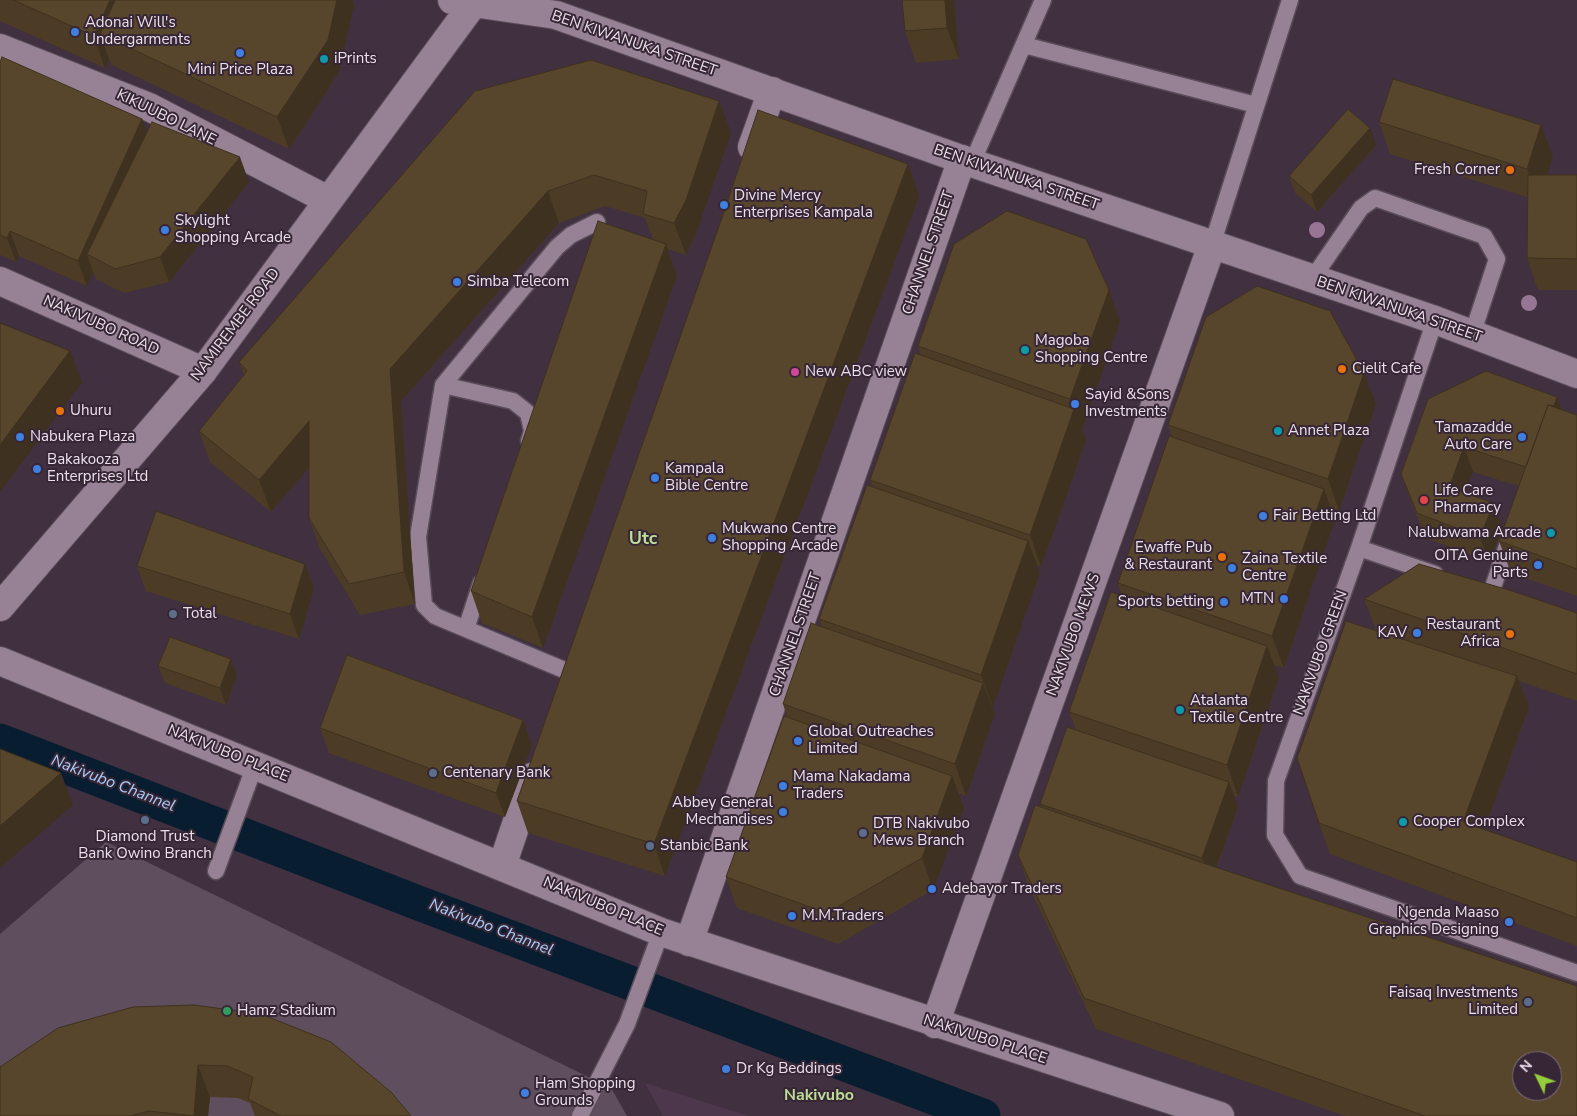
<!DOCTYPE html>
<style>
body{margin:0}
#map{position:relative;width:1577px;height:1116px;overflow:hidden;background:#413040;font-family:"Nunito Sans",sans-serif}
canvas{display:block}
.north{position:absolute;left:1512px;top:1051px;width:50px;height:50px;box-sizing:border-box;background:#372635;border:1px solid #7f717e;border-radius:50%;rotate:312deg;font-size:14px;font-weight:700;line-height:20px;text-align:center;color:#ece1eb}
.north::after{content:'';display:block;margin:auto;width:18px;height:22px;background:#94cc3c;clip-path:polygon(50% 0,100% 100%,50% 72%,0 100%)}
</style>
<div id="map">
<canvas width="1577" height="1116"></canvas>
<div class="north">N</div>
</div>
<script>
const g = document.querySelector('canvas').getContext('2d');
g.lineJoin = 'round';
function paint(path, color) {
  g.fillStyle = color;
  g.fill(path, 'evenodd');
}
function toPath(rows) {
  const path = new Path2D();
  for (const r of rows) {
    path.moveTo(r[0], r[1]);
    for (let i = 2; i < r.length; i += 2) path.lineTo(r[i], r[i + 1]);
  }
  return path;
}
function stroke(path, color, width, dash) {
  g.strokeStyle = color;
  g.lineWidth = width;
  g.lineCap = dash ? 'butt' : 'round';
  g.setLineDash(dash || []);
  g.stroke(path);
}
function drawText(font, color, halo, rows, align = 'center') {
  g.font = font + ' "Nunito Sans",sans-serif';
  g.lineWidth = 4;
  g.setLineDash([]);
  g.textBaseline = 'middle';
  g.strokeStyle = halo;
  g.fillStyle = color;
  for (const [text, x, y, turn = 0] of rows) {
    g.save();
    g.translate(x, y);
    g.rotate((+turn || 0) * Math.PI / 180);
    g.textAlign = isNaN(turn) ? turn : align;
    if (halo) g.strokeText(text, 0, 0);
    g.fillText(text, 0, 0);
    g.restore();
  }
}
paint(toPath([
 [645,1083,748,1116,663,1116]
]), '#4d374c');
paint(toPath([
 [106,842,611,1088,627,1116,0,1116,0,934]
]), '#5f4e5d');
stroke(toPath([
 [0,741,421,904,983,1116]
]), '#091d31', 35);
const lane = toPath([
 [1024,45,1256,105],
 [972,163,1043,0],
 [1212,245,1290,0],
 [1312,279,1361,208,1375,198,1484,236,1497,259,1472,335],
 [1435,320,1359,548,1276,781,1275,835,1300,876,1577,973],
 [443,385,513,401,528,413,532,431,529,441],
 [1359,548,1435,574],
 [1491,593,1511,534],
 [466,629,481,583],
 [569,672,435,616,424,605,418,537,443,385,557,247,571,235,597,222],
 [216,871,255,765],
 [580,1116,627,1024,661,932]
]);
const street = toPath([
 [0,48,149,107,328,200],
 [752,147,772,91],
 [0,281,203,371],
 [502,866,532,777],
 [689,942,962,159],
 [935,1024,1212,245]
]);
const secondary = toPath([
 [452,0,556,15,972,163,1435,320,1577,374],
 [0,607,203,371,476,0],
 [0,661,661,932,1220,1116]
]);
stroke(lane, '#5a4c59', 19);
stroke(street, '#5a4c59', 30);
stroke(secondary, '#5a4c59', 30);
stroke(lane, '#968294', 16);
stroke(street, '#968294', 28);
stroke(secondary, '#968294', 28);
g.fillStyle = '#977695';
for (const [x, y] of [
 [1317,230],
 [1529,303]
]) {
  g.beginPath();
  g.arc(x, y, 8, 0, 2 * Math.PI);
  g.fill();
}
paint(toPath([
 [0,0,352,0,354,5,339,72,289,149,112,65,109,59,105,68,0,21],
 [902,0,954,0,959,59,916,63,905,31],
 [0,62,142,119,147,133,249,182,169,282,124,293,96,279,93,272,87,286,19,256,16,262,0,255],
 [475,91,731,133,697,231,686,255,668,249,677,276,543,648,482,623,471,591,653,239,645,218,605,206,559,223,401,401,415,604,360,615,320,549,309,518,309,467,271,512,210,462,199,431,244,375,239,362],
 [1379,122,1553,157,1547,175,1577,175,1577,290,1538,290,1527,258,1527,197,1390,154],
 [1376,145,1317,212,1295,193,1289,176],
 [919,196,665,876,528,833,517,801,724,212],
 [1109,290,1120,322,1082,430,1086,440,1041,567,1037,565,1040,573,993,707,992,706,995,714,966,796,958,793,964,808,933,890,838,944,737,908,726,877,787,717,783,704,822,627,819,619,873,487,870,480,921,356,918,346],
 [1428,399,1561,409,1577,415,1577,596,1511,573,1499,541,1519,486,1473,472,1465,494,1494,503,1503,528,1489,562,1426,538,1410,499,1401,474],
 [1376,404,1339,511,1331,508,1335,520,1284,668,1274,665,1279,677,1238,797,1234,796,1238,806,1217,868,1577,1116,1345,1116,1096,1029,1029,887,1018,855,1041,807,1040,804,1076,730,1069,712,1122,596,1118,583,1172,437,1168,425],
 [305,564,314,589,299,639,146,591,137,566],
 [1364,599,1577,613,1577,701,1519,681,1529,707,1484,830,1577,862,1577,946,1330,854,1319,823,1376,630],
 [231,659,237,676,226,705,165,683,158,666],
 [523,720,532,745,505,817,329,753,320,728],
 [133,1007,411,1116,255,1116,250,1103,238,1098,210,1097,208,1116,0,1116]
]), '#4c3c26');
paint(toPath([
 [110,0,136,0,100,34,109,59,105,68,94,36],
 [337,0,352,0,354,5,339,72,289,149,277,117],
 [945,0,954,0,959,59,947,28],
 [719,101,731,133,697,231,686,255,674,223],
 [142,119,151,144,87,254,93,272,87,286,78,261],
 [1541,125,1553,157,1539,200,1527,169],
 [1370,128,1376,145,1317,212,1311,195],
 [240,157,249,182,169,282,160,257],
 [908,164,919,196,665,876,654,844],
 [548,191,559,223,401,401,415,604,404,572,390,369],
 [10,231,19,256,16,262,7,238],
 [666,244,677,276,543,648,532,617],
 [1109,290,1120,322,1082,430,1086,440,1041,567,1030,535,1074,410,1070,399],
 [70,351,82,382,0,492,0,445],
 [1364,373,1376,404,1339,511,1328,479],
 [1557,397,1566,422,1530,468],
 [309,421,321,453,271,512,259,480],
 [1464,447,1473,472,1458,513,1449,488],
 [1324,489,1335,520,1284,668,1272,636],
 [1494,503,1503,528,1489,562,1480,537],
 [1028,541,1040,573,993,707,981,675],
 [305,564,314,589,299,639,290,614],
 [1267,646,1279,677,1238,797,1227,765],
 [231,659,237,676,226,705,220,688],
 [1517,676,1529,707,1475,854,1463,822],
 [983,683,995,714,966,796,955,764],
 [523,720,532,745,505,817,496,793],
 [61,773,73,805,0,868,0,826],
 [952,776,964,808,933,890,922,858],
 [1229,782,1238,806,1211,883,1202,858],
 [198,1065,210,1097,208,1116,194,1116]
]), '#3e311f');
const building = toPath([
 [13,0,110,0,94,36,13,0],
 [115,0,337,0,328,40,277,117,100,34,115,0],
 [902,0,945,0,947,28,905,31,902,0],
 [2,57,142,119,78,261,10,231,7,238,0,235,0,62,2,57],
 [591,60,719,101,686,200,674,223,643,214,647,191,594,175,548,191,390,369,404,572,349,584,309,518,309,421,259,480,199,431,247,371,239,362,475,91,591,60],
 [1393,79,1541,125,1527,169,1379,122,1393,79],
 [1348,109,1370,128,1311,195,1289,176,1348,109],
 [758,110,908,164,654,844,517,801,724,212,758,110],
 [152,122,240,157,160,257,115,269,87,254,152,122],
 [1528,175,1577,175,1577,259,1527,258,1528,175],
 [1007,211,1086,239,1109,290,1070,399,918,346,954,244,1007,211],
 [598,221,666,244,532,617,471,591,598,221],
 [1257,286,1330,311,1364,373,1328,479,1168,425,1206,317,1257,286],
 [0,323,70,351,0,445,0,323],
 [915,353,1074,409,1030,535,870,480,915,353],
 [1486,371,1557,397,1554,406,1548,405,1526,467,1464,447,1449,488,1494,503,1480,537,1417,513,1401,474,1428,399,1486,371],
 [1548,405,1577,415,1577,569,1499,541,1548,405],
 [1169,436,1324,489,1272,636,1118,583,1169,436],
 [867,485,1028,541,981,675,819,619,867,485],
 [156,511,305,564,290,614,137,566,156,511],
 [1419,564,1509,590,1577,613,1577,674,1364,599,1419,564],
 [1111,592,1267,646,1227,765,1069,712,1111,592],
 [1346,621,1517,676,1463,822,1577,862,1577,918,1319,823,1297,758,1346,621],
 [811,623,983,683,955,764,783,704,811,623],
 [170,637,231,659,220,688,158,666,170,637],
 [347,655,523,720,496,793,320,728,347,655],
 [784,716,952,776,922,858,827,913,726,877,784,716],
 [1067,727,1229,782,1202,858,1040,804,1067,727],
 [0,749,61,773,0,826,0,749],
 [1035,805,1212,866,1577,986,1577,1116,1425,1116,1084,998,1018,855,1035,805],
 [1522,1061,1552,1061,1552,1091,1522,1091,1522,1061],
 [194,1005,261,1014,331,1042,392,1093,411,1116,281,1116,248,1099,253,1077,227,1066,198,1065,194,1116,149,1111,130,1116,0,1116,0,1067,58,1028,133,1007,194,1005]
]);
paint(building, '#58462c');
stroke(building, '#3e311f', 1);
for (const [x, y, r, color] of [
 [75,32,5,"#3f7fe0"],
 [240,53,5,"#3f7fe0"],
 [324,59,5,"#0f9aa8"],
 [1510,170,5,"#e8710a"],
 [724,205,5,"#3f7fe0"],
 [165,230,5,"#3f7fe0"],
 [457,282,5,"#3f7fe0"],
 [1025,350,5,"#0f9aa8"],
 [1342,369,5,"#e8710a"],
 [795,372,5,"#d1479c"],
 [1075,404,5,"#3f7fe0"],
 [60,411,5,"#e8710a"],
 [1278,431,5,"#0f9aa8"],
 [20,437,5,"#3f7fe0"],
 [1522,437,5,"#3f7fe0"],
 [37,469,5,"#3f7fe0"],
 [655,478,5,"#3f7fe0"],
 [1424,500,5,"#e0444e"],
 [1263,516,5,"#3f7fe0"],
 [1551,533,5,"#0f9aa8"],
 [712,538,5,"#3f7fe0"],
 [1222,557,5,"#e8710a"],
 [1538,565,5,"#3f7fe0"],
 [1232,568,5,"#3f7fe0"],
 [1284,599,5,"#3f7fe0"],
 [1224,602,5,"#3f7fe0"],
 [173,614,5,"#5c6f8a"],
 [1417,633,5,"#3f7fe0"],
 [1510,634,5,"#e8710a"],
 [1180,710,5,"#0f9aa8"],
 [798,741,5,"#3f7fe0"],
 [433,773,5,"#5c6f8a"],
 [783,786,5,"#3f7fe0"],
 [783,812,5,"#3f7fe0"],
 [145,820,5,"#5c6f8a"],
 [1403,822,5,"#0f9aa8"],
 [863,833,5,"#5c6f8a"],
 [650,846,5,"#5c6f8a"],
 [932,889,5,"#3f7fe0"],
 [792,916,5,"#3f7fe0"],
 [1509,922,5,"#3f7fe0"],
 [1528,1002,5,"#5c6f8a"],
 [227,1011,5,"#2e9e5b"],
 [726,1069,5,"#3f7fe0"],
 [525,1093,5,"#3f7fe0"]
]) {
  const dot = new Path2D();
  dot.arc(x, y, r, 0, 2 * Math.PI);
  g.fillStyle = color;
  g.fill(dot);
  stroke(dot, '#372635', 2);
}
drawText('15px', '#ece1eb', '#372635', [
 ["Adonai Will's",85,23],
 ["Undergarments",85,40],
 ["iPrints",334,59],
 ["Mini Price Plaza",240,70,"center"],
 ["Fresh Corner",1500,170,"right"],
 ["Divine Mercy",734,196],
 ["Enterprises Kampala",734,213],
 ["Skylight",175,221],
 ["Shopping Arcade",175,238],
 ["Simba Telecom",467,282],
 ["Magoba",1035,341],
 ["Shopping Centre",1035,358],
 ["Cielit Cafe",1352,369],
 ["New ABC view",805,372],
 ["Sayid &Sons",1085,395],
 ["Investments",1085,412],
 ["Uhuru",70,411],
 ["Tamazadde",1512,428,"right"],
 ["Auto Care",1512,445,"right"],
 ["Annet Plaza",1288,431],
 ["Nabukera Plaza",30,437],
 ["Bakakooza",47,460],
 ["Enterprises Ltd",47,477],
 ["Kampala",665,469],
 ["Bible Centre",665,486],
 ["Life Care",1434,491],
 ["Pharmacy",1434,508],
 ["Fair Betting Ltd",1273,516],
 ["Mukwano Centre",722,529],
 ["Shopping Arcade",722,546],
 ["Nalubwama Arcade",1541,533,"right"],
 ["Ewaffe Pub",1212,548,"right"],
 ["& Restaurant",1212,565,"right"],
 ["OITA Genuine",1528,556,"right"],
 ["Parts",1528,573,"right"],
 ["Zaina Textile",1242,559],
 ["Centre",1242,576],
 ["MTN",1274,599,"right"],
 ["Sports betting",1214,602,"right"],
 ["Total",183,614],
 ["Restaurant",1500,625,"right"],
 ["Africa",1500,642,"right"],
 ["KAV",1407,633,"right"],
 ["Atalanta",1190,701],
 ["Textile Centre",1190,718],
 ["Global Outreaches",808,732],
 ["Limited",808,749],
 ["Centenary Bank",443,773],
 ["Mama Nakadama",793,777],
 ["Traders",793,794],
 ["Abbey General",773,803,"right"],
 ["Mechandises",773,820,"right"],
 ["Cooper Complex",1413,822],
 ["DTB Nakivubo",873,824],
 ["Mews Branch",873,841],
 ["Diamond Trust",145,837,"center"],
 ["Bank Owino Branch",145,854,"center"],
 ["Stanbic Bank",660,846],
 ["Adebayor Traders",942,889],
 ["Ngenda Maaso",1499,913,"right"],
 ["Graphics Designing",1499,930,"right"],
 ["M.M.Traders",802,916],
 ["Faisaq Investments",1518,993,"right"],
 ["Limited",1518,1010,"right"],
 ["Hamz Stadium",237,1011],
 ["Dr Kg Beddings",736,1069],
 ["Ham Shopping",535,1084],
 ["Grounds",535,1101]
], 'left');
drawText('15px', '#ece1eb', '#372635', [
 ["BEN KIWANUKA STREET",634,44,19],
 ["KIKUUBO LANE",166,118,26],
 ["BEN KIWANUKA STREET",1016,178,19],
 ["CHANNEL STREET",929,253,-71],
 ["BEN KIWANUKA STREET",1399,310,19],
 ["NAMIREMBE ROAD",236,325,-53],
 ["NAKIVUBO ROAD",101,326,24],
 ["CHANNEL STREET",796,635,-71],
 ["NAKIVUBO MEWS",1074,635,-70],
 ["NAKIVUBO GREEN",1321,653,-70],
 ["NAKIVUBO PLACE",228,754,22],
 ["NAKIVUBO PLACE",603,907,23],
 ["NAKIVUBO PLACE",985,1040,18]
]);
drawText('italic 16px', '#a6cffd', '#372635', [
 ["Nakivubo Channel",113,784,21],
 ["Nakivubo Channel",491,928,21]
]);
drawText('bold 16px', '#bcdd96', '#372635', [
 ["Nakivubo",819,1096]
]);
drawText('bold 18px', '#bcdd96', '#372635', [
 ["Utc",643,540]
]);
</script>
